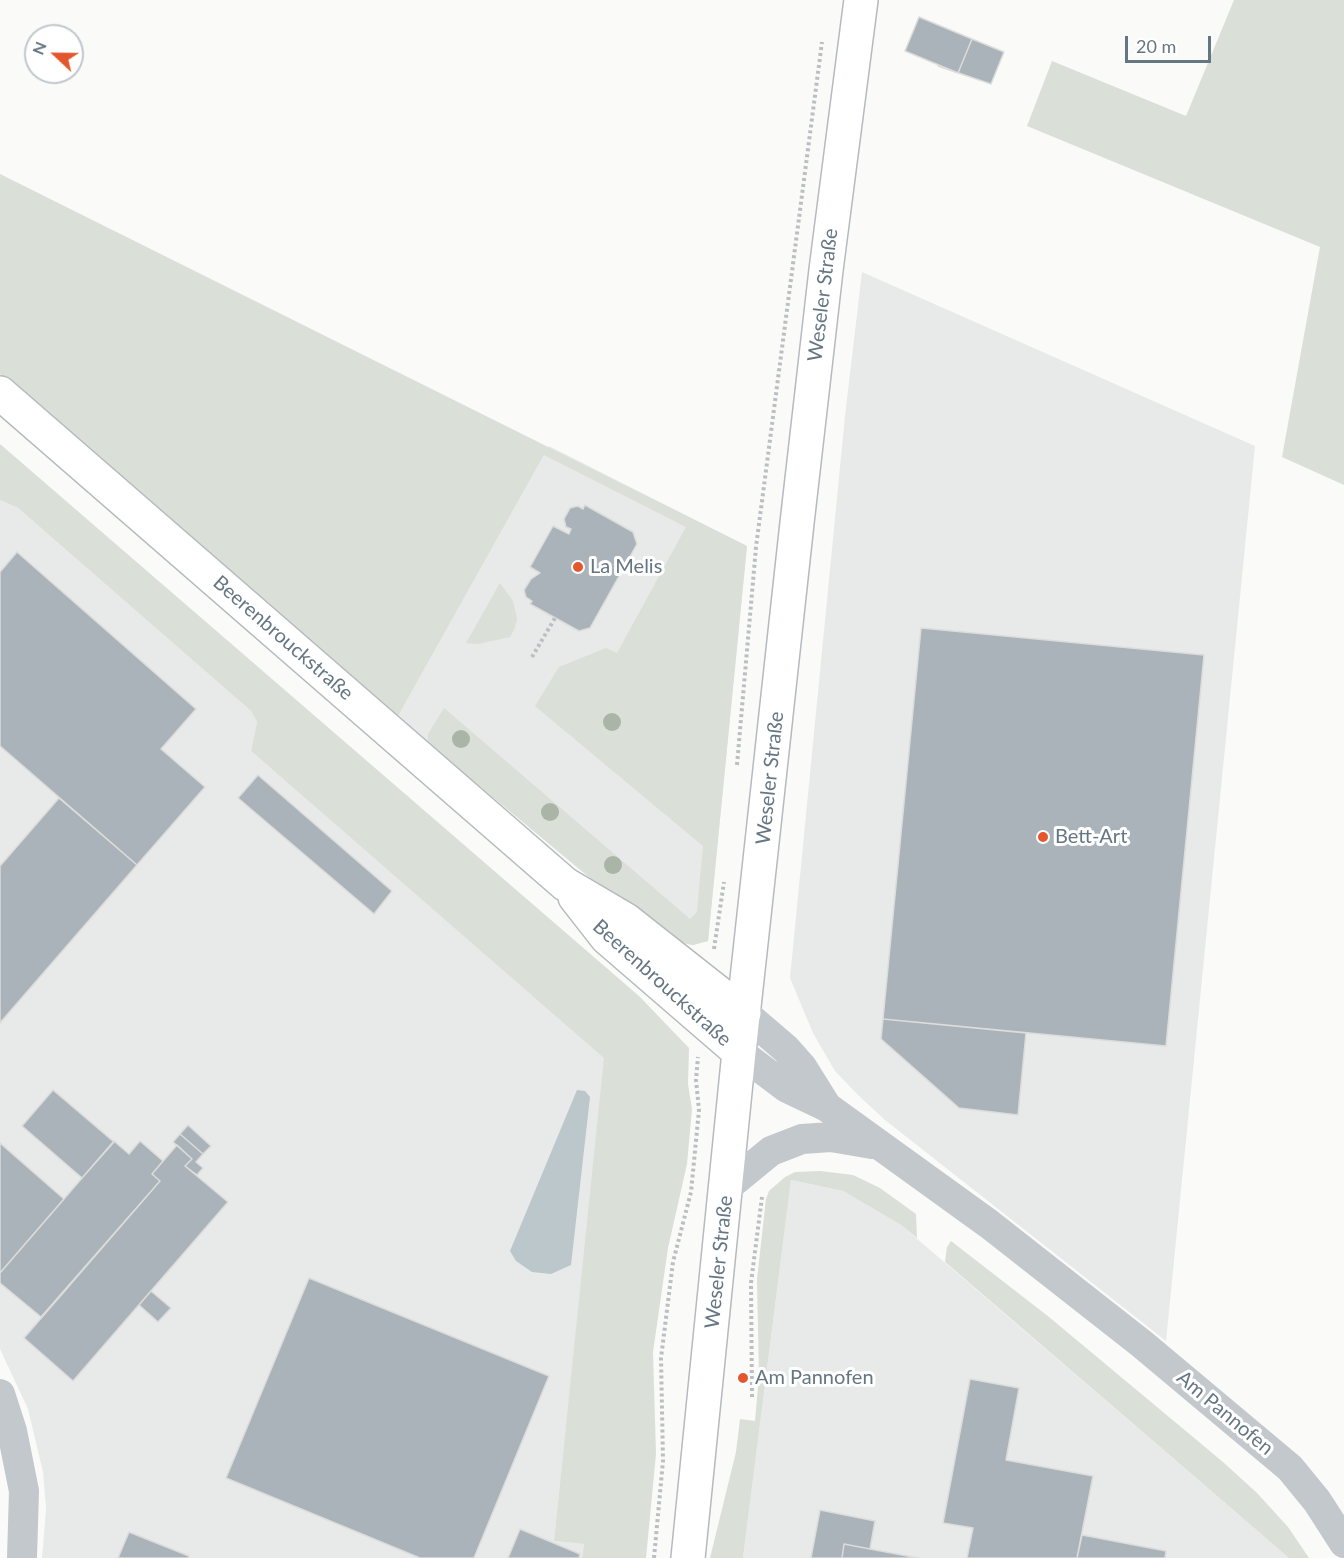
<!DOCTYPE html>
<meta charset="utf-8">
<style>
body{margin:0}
#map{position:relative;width:1344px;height:1558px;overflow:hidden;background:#fafaf8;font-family:Lato,sans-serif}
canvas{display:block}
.north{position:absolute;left:24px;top:24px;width:60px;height:60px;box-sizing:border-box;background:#fff;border:2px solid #c1c8cd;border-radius:50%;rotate:292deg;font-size:16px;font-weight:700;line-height:24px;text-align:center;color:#657683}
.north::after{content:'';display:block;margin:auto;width:21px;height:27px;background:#e4572e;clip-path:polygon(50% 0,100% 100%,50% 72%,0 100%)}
.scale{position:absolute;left:1125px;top:36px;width:86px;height:27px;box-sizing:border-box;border:3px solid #657683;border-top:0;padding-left:8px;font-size:18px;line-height:21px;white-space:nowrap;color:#657683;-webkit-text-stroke:4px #fff;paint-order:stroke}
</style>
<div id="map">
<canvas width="1344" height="1558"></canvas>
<div class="north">N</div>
<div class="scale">20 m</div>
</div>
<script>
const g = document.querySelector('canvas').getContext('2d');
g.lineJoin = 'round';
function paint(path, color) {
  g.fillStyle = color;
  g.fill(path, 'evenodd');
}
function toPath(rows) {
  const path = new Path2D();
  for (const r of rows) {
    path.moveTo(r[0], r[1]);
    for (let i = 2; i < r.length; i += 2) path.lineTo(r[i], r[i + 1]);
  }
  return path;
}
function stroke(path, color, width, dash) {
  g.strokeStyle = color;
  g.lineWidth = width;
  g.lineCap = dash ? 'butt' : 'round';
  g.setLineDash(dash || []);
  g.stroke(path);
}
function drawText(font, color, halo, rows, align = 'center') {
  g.font = font + ' Lato,sans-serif';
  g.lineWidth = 6;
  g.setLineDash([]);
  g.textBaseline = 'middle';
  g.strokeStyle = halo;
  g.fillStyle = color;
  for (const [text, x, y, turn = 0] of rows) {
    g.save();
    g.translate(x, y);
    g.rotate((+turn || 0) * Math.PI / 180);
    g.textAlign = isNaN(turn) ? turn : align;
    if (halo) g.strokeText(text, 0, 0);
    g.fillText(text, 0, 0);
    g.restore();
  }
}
paint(toPath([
 [862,272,1255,446,1166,1341,885,1120,858,1095,835,1071,813,1033,790,978,845,416],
 [549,446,747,546,708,941,693,945,655,932,397,718],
 [0,500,18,508,251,711,257,722,251,751,605,1058,554,1541,584,1544,582,1558,42,1558,46,1509,43,1472,28,1409,0,1349],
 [791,1180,843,1191,901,1225,1289,1558,743,1558]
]), '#e8e9e9');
paint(toPath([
 [1234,0,1344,0,1344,485,1282,457,1320,247,1027,126,1052,61,1186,116],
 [0,174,747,546,708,941,693,945,675,942,655,932,428,743,428,734,444,708,690,919,697,912,703,846,535,706,559,667,606,648,617,653,686,527,544,455,397,718,0,374],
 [0,444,639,996,689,1048,688,1084,692,1109,687,1164,668,1248,653,1352,656,1454,646,1558,582,1558,584,1544,554,1541,604,1058,251,751,257,722,251,711,18,508,0,500],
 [500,583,513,601,517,619,514,630,510,637,478,644,466,643],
 [820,1171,853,1175,880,1188,916,1214,917,1238,901,1225,843,1191,791,1180,743,1558,710,1558,736,1452,740,1419,755,1421,759,1376,757,1279,766,1199,769,1191,785,1177,795,1172],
 [951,1241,1049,1317,1223,1462,1257,1493,1288,1527,1309,1558,1289,1558,945,1262,947,1247]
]), '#dadfd7');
paint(toPath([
 [577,1090,585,1091,590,1097,571,1265,551,1274,532,1272,516,1261,510,1251]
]), '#bbc7cb');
const building = toPath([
 [919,17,972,39,958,73,905,51,919,17],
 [972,39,1004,52,991,84,938,66,958,73,972,39],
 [585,505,633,532,637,544,590,628,579,631,530,604,532,601,526,597,524,590,531,579,540,573,530,567,553,526,569,534,571,529,566,527,564,519,570,508,578,506,583,509,585,505],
 [17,552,196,709,161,749,205,787,137,865,0,746,0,572,17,552],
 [921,628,1204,655,1166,1046,883,1019,921,628],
 [258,775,392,891,374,914,238,798,258,775],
 [59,798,137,865,0,1023,0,866,59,798],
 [883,1019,1026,1033,1018,1115,959,1108,881,1039,883,1019],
 [53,1090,114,1142,82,1178,22,1126,53,1090],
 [188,1125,211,1146,203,1154,180,1134,188,1125],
 [180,1134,203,1154,196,1162,203,1168,197,1175,185,1166,192,1159,173,1142,180,1134],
 [114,1141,129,1154,140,1141,163,1161,152,1174,160,1181,41,1317,0,1283,0,1273,114,1141],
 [0,1143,64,1199,0,1273,0,1143],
 [177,1145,192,1159,185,1166,228,1202,73,1381,24,1338,160,1181,152,1174,177,1145],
 [309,1278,549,1376,474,1558,420,1558,226,1478,309,1278],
 [151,1291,171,1308,158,1322,139,1305,151,1291],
 [970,1379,1019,1388,1006,1460,1093,1476,1077,1558,967,1558,973,1528,943,1523,970,1379],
 [820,1510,875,1521,870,1549,844,1544,842,1558,811,1558,820,1510],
 [520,1529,580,1554,579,1558,508,1558,520,1529],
 [129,1532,189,1556,188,1558,118,1558,129,1532],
 [1082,1535,1166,1551,1165,1558,1077,1558,1082,1535],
 [844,1544,870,1549,918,1558,842,1558,844,1544]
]);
paint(building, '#aab3b9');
stroke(building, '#dcdcda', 1.5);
const major = toPath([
 [0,393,565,884,626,920,744,1013],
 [575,897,607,938,739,1052],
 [688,1558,739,1052,797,523,826,270,861,0]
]);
stroke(major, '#b5babe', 36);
stroke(toPath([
 [532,657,555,618],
 [737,765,756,547,822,42],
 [714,949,724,882],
 [752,1397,751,1283,762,1197],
 [654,1558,663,1461,661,1358,673,1262,691,1192,699,1110,696,1080,698,1057]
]), '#bbbfc2', 4, [3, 3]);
stroke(toPath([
 [744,1013,786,1049,802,1067,827,1107],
 [739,1052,787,1088,827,1107,989,1224,1142,1344,1290,1468,1317,1501,1344,1543],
 [726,1188,771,1151,802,1139,831,1137,872,1144],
 [0,1394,12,1431,24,1491,22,1558]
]), '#c3c8cc', 30);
stroke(major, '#fff', 33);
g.fillStyle = '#aab4a7';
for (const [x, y] of [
 [612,722],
 [461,739],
 [550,812],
 [613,865]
]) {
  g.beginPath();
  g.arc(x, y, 9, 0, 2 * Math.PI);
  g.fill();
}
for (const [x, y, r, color] of [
 [578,567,6,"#e4572e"],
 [1043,837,6,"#e4572e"],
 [743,1378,6,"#e4572e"]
]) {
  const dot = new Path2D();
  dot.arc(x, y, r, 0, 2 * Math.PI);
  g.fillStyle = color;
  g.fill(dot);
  stroke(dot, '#fff', 2);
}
drawText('20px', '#657683', '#fff', [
 ["Weseler Straße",823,295,-83],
 ["Beerenbrouckstraße",283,638,41],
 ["Weseler Straße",770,778,-84],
 ["Beerenbrouckstraße",662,983,42],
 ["Weseler Straße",719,1262,-84],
 ["Am Pannofen",1225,1413,40]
]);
drawText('20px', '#657683', '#fff', [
 ["La Melis",590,567],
 ["Bett-Art",1055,837],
 ["Am Pannofen",755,1378]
], 'left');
</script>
